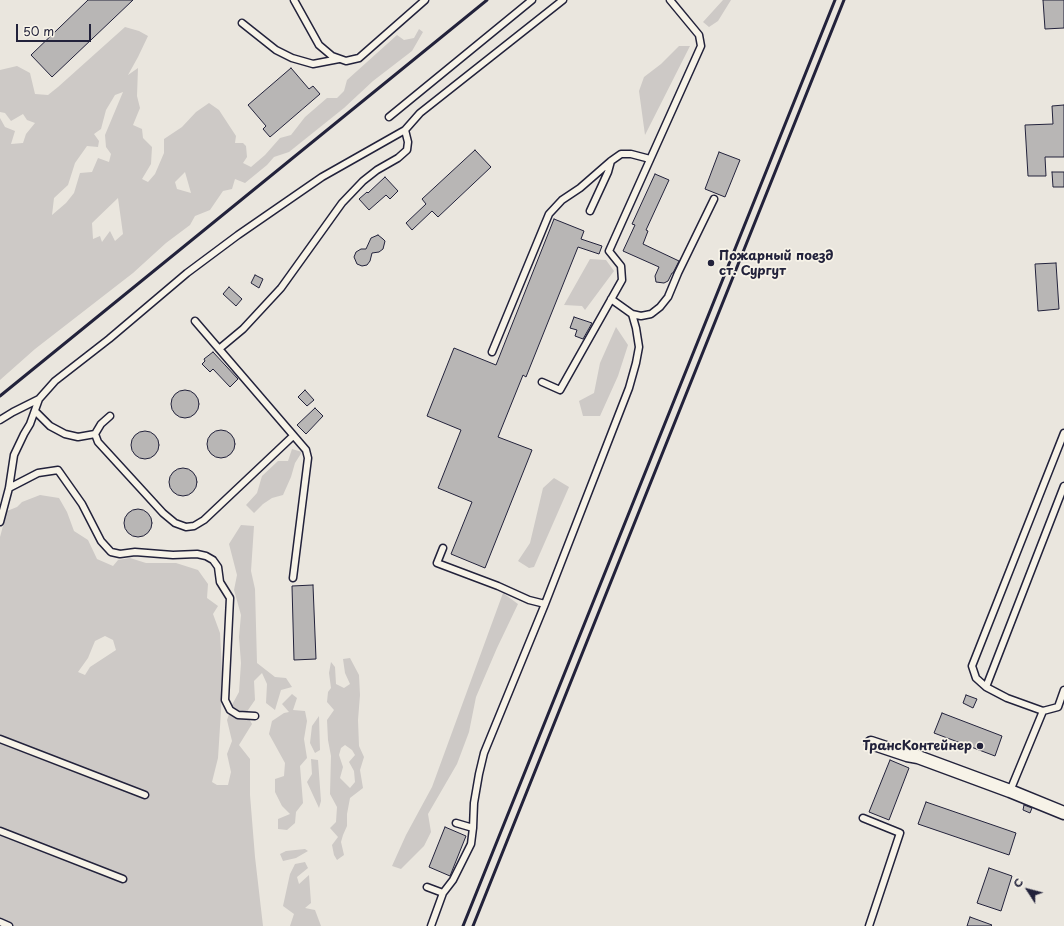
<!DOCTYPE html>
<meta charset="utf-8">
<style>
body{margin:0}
#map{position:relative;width:1064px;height:926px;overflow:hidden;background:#eae6de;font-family:"Playpen Sans",sans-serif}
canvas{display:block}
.north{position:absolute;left:1008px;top:870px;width:40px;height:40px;-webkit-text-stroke:3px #f7f3e8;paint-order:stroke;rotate:306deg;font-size:11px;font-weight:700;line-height:16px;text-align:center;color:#22223b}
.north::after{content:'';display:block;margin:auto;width:14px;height:18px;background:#22223b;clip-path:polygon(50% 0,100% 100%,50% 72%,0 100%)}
.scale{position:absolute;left:16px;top:24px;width:75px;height:18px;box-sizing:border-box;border:2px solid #22223b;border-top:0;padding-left:5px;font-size:12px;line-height:14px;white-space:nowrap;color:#22223b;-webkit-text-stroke:3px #f7f3e8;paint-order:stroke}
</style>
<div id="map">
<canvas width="1064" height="926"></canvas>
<div class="north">С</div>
<div class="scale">50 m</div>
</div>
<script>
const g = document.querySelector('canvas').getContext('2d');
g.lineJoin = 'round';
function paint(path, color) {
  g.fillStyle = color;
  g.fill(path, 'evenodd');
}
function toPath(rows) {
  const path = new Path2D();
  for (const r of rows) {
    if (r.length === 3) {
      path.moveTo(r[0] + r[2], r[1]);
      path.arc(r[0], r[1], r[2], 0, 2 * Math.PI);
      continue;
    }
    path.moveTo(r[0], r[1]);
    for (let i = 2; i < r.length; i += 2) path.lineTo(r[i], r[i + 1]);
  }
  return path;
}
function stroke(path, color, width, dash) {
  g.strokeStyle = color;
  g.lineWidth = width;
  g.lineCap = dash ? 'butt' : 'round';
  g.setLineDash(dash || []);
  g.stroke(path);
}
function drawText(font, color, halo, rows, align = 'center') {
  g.font = font + ' "Playpen Sans",sans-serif';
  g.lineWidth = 3.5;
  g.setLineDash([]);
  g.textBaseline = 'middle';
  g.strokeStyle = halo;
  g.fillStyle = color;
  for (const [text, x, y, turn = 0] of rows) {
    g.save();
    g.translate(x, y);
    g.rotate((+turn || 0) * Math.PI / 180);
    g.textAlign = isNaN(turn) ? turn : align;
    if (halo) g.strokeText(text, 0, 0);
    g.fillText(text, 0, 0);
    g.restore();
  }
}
paint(toPath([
 [723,0,731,0,718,21,709,27,703,22],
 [125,27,139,31,148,36,138,57,128,75,138,68,137,96,140,108,133,125,142,129,143,138,152,147,151,164,142,179,148,182,155,174,164,153,164,139,182,127,196,112,209,103,219,110,236,136,235,143,243,143,246,146,247,157,243,163,251,167,265,155,280,138,291,135,305,117,327,98,337,98,344,91,347,80,397,35,404,40,414,38,419,29,423,32,412,51,373,81,344,108,289,152,274,157,267,165,245,183,235,179,232,189,223,191,210,210,195,216,190,225,166,243,133,273,35,349,0,380,0,118,5,127,15,131,11,144,23,143,26,134,35,123,27,120,23,114,11,121,5,113,0,112,0,70,17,66,30,73,35,94,48,95,58,87],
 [123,92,105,135,106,147,111,154,109,162,98,158,92,172,80,173,74,193,66,203,52,215,54,198,68,185,75,163,87,146,98,147,99,141,94,134,101,129,106,110,115,95],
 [185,172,191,193,177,189,175,182],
 [118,198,123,234,115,241,110,231,102,242,100,236,93,239,92,223],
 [679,46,690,46,645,135,639,91,644,77,661,64],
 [590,259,606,260,614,271,585,310,582,306,564,305],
 [616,327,628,345,618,376,600,416,583,416,579,401,594,393,600,363],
 [292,449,302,452,295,463,291,477,283,495,272,498,263,504,254,513,246,505,257,493,262,476,278,461,288,461],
 [554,478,569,487,534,567,529,568,518,561,530,543,543,488],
 [40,495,59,498,67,512,74,531,88,540,97,559,113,566,118,560,130,558,146,563,176,563,198,570,208,584,207,598,218,606,213,614,220,633,222,672,221,711,218,758,212,782,217,785,228,785,231,772,227,754,232,741,227,720,233,703,239,692,241,663,239,637,241,615,234,590,237,575,229,544,241,525,254,526,251,571,255,589,257,663,275,677,286,678,292,687,281,690,275,710,266,703,267,684,262,673,254,681,255,700,246,713,252,724,239,745,250,759,250,795,255,857,263,926,0,926,0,537,7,511,17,507,22,502],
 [105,636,113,640,116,650,90,667,85,675,78,672,88,658,95,641],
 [503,593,518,604,497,648,476,697,469,732,457,764,428,814,431,832,424,846,401,869,392,866,406,835,432,787],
 [350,658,359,675,360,695,358,720,359,746,364,757,360,770,363,788,350,798,347,814,347,826,343,835,341,842,344,855,337,860,334,855,332,845,338,837,330,828,336,822,337,807,330,794,331,756,328,740,327,720,334,710,327,702,328,692,331,688,329,673,331,662,335,667,336,684,344,688,350,684,345,673,343,659],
 [345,745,352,750,355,755,349,762,354,771,355,782,350,788,340,778,343,767,339,755,341,748],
 [292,694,297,698,293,710,305,711,307,721,304,739,307,758,300,766,303,803,296,812,295,823,287,830,278,829,278,819,290,814,282,806,275,792,275,779,284,776,285,763,269,734,272,721,284,713,289,712,282,704],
 [319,716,320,750,315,753,310,743,312,726],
 [311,759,318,760,321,801,319,808,307,782,312,774],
 [305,849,308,851,296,858,283,861,280,854,286,851],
 [305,862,308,868,297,877,299,884,309,875,311,903,305,908,315,910,321,926,290,926,294,914,283,906,290,874,295,864]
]), '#cdc9c6');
const building = toPath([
 [88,0,133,0,52,77,31,55,88,0],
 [1043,0,1064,0,1064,28,1045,29,1043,0],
 [291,68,309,89,313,86,320,94,270,137,263,129,266,126,248,105,291,68],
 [1064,105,1064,157,1045,157,1046,176,1028,176,1025,125,1053,124,1052,106,1064,105],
 [475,150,491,167,438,217,432,211,412,230,406,223,426,204,422,199,475,150],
 [719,152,740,160,725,197,705,189,719,152],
 [1052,172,1064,172,1064,187,1053,187,1052,172],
 [655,174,669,180,646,230,648,231,643,244,679,261,673,273,672,273,668,281,664,283,656,282,655,276,659,267,623,251,635,225,632,224,655,174],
 [385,177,398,191,390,199,386,195,369,210,359,199,367,192,368,193,385,177],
 [554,219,584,231,581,239,602,246,599,254,578,247,526,377,523,375,498,437,532,450,485,568,451,554,472,502,438,488,461,430,427,416,454,348,496,365,554,219],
 [378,235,383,239,385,241,383,249,379,252,372,253,370,261,367,265,362,266,357,264,354,257,356,252,361,249,366,249,371,238,378,235],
 [1056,263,1059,309,1038,311,1035,264,1056,263],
 [255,275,263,279,259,288,251,283,255,275],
 [229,287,242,299,236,306,223,294,229,287],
 [574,317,592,323,583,339,575,336,577,330,570,328,574,317],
 [213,352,238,379,230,387,213,369,210,372,202,364,205,361,204,359,213,352],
 [305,390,314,400,307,406,298,397,305,390],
 [185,404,14],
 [315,408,323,416,306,434,297,425,315,408],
 [221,444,14],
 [145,445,14],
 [183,482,14],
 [138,523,14],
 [313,585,316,659,294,660,292,586,313,585],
 [966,695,977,699,973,708,963,703,966,695],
 [942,713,1002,736,995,756,934,733,942,713],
 [890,760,909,768,889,820,869,812,890,760],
 [926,802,1016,833,1009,855,918,824,926,802],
 [1024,805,1032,808,1030,813,1023,810,1024,805],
 [445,827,466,836,450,876,429,867,445,827],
 [989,868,1012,876,1001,911,977,903,989,868],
 [970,917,992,925,991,926,967,926,970,917]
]);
paint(building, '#b8b6b5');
stroke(building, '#22223b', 1);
const lane = toPath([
 [294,0,319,45,332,56,346,61,359,58,425,0],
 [242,23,276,50,292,58,313,64,339,59],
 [389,117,532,0],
 [590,211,608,172,611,161],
 [611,299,632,314,641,316,651,314,660,307,668,297,678,273,714,199],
 [195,321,306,450,308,458,293,578],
 [219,349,243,329,281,288,342,203,363,181,377,170,398,158,407,150,408,142,405,130],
 [492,352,549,214,562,200,580,188,611,161,621,154,631,154,650,159],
 [542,382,560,390,622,280,621,266,609,251,701,46,699,35,670,0],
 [35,411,50,426,65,434,78,437,95,434],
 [110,416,101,424,95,434,98,442,163,513,175,523,186,527,194,526,204,520,293,436],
 [0,420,13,412,39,399,55,381,109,339,187,273,238,235,322,177,405,130,420,113,563,0],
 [1064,433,972,666,976,678,986,687,1007,698,1043,711,1058,707,1064,690],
 [9,488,38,473,58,470,82,504,101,541,111,552,120,554,135,552,173,555,197,554,206,556,213,560,218,567,220,582,230,598,225,700,230,710,238,715,255,716],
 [0,522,9,488,14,455,24,434,30,424,39,399],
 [443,548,437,563,498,586,529,600,545,604],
 [986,687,1064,486],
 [0,739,145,795],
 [1010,791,1043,711],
 [863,818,900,833,869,926],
 [456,823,473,828],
 [0,831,123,879],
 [427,887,443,893,453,880,471,844,473,828,474,803,479,774,484,753,545,604,629,388,636,363,639,347,636,328,632,314],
 [0,922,9,926],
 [431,926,443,893]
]);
const street = toPath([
 [871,743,907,755,918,757,1010,791,1064,813]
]);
stroke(lane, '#22223b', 9);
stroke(street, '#22223b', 15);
stroke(lane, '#f7f3e8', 6);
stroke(street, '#f7f3e8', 12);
stroke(toPath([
 [0,396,487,0],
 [463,926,835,0],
 [473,926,844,0]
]), '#22223b', 3);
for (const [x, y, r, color] of [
 [711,263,4,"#22223b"],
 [980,746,4,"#22223b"]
]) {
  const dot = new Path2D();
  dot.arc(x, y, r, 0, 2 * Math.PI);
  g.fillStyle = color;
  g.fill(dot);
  stroke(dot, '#f7f3e8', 1.5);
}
drawText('bold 13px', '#22223b', '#f7f3e8', [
 ["Пожарный поезд",719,256],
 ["ст. Сургут",719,271],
 ["ТрансКонтейнер",972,746,"right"]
], 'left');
</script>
